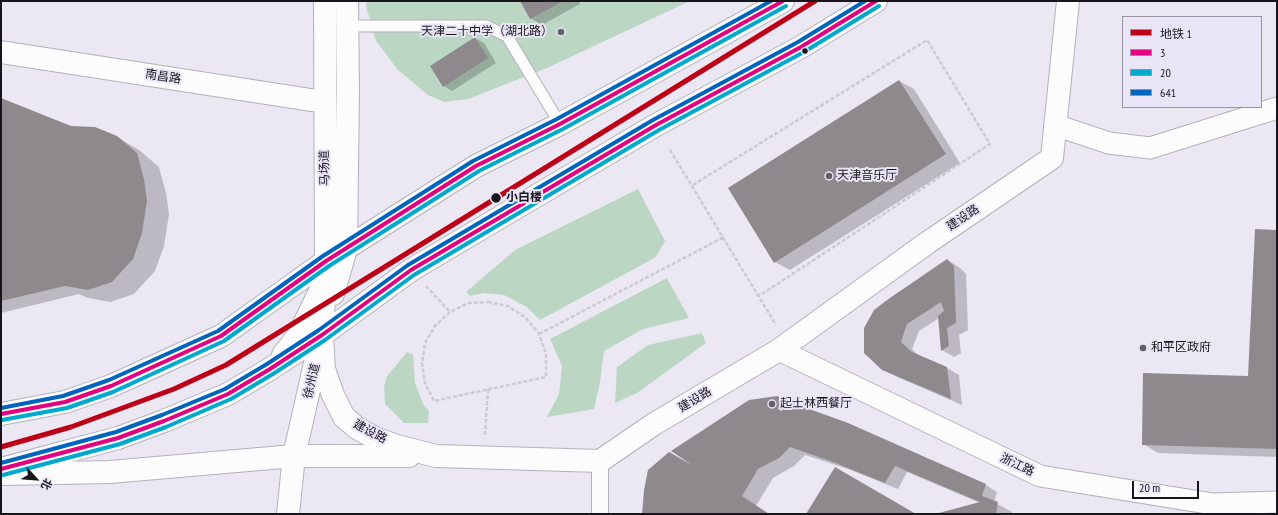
<!DOCTYPE html>
<meta charset="utf-8">
<style>
body{margin:0}
#map{position:relative;width:1278px;height:515px;overflow:hidden;background:#ebe8f3;font-family:"PT Sans Narrow","Noto Sans SC",sans-serif}
canvas{display:block}
.frame{position:absolute;inset:0;border:2px solid #18161c;pointer-events:none}
.legend{position:absolute;left:1122px;top:16px;width:140px;height:92px;box-sizing:border-box;background:#eae4f7;border:1px solid #96929f;margin:0;padding:5px 7px;list-style:none;font-size:12px;color:#18161c}
.legend li{display:flex;align-items:center;gap:8px;height:20px}
.legend b{width:20px;border:1px solid #96929f}
.north{position:absolute;left:16px;top:459px;width:40px;height:40px;-webkit-text-stroke:3px #eae4f7;paint-order:stroke;rotate:116deg;font-size:11px;font-weight:700;line-height:16px;text-align:center;color:#18161c}
.north::after{content:'';display:block;margin:auto;width:14px;height:18px;background:#18161c;clip-path:polygon(50% 0,100% 100%,50% 72%,0 100%)}
.scale{position:absolute;left:1132px;top:481px;width:67px;height:18px;box-sizing:border-box;border:2px solid #18161c;border-top:0;padding-left:5px;font-size:12px;line-height:14px;white-space:nowrap;color:#18161c;-webkit-text-stroke:3px #eae4f7;paint-order:stroke}
</style>
<div id="map">
<canvas width="1278" height="515"></canvas>
<div class="frame"></div>
<ul class="legend">
<li><b style="height:5px;background:#bd0016"></b>地铁 1</li>
<li><b style="height:5px;background:#e5007d"></b>3</li>
<li><b style="height:5px;background:#00a9ce"></b>20</li>
<li><b style="height:5px;background:#0065bd"></b>641</li>
</ul>
<div class="north">北</div>
<div class="scale">20 m</div>
</div>
<script>
const g = document.querySelector('canvas').getContext('2d');
g.lineJoin = 'round';
function paint(path, color) {
  g.fillStyle = color;
  g.fill(path, 'evenodd');
}
function toPath(rows) {
  const path = new Path2D();
  for (const r of rows) {
    path.moveTo(r[0], r[1]);
    for (let i = 2; i < r.length; i += 2) path.lineTo(r[i], r[i + 1]);
  }
  return path;
}
function stroke(path, color, width, dash) {
  g.strokeStyle = color;
  g.lineWidth = width;
  g.lineCap = dash ? 'butt' : 'round';
  g.setLineDash(dash || []);
  g.stroke(path);
}
function drawText(font, color, halo, rows, align = 'center') {
  g.font = font + ' "PT Sans Narrow","Noto Sans SC",sans-serif';
  g.lineWidth = 4;
  g.setLineDash([]);
  g.textBaseline = 'middle';
  g.strokeStyle = halo;
  g.fillStyle = color;
  for (const [text, x, y, turn = 0] of rows) {
    g.save();
    g.translate(x, y);
    g.rotate((+turn || 0) * Math.PI / 180);
    g.textAlign = isNaN(turn) ? turn : align;
    if (halo) g.strokeText(text, 0, 0);
    g.fillText(text, 0, 0);
    g.restore();
  }
}
paint(toPath([
 [367,1,690,1,547,68,468,99,444,102,428,95,398,70,376,41,366,6],
 [638,189,665,241,656,257,540,320,527,307,504,295,483,293,470,296,466,292,515,250],
 [667,278,689,318,643,329,604,351,600,382,594,409,547,417,559,394,562,366,550,339],
 [702,333,706,343,637,393,615,403,617,367,648,345],
 [407,352,413,355,415,383,424,406,429,411,428,423,404,423,385,404,384,386,387,376]
]), '#bbd7c4');
paint(toPath([
 [521,1,579,1,580,4,542,25,530,18],
 [475,38,484,43,496,63,452,91,444,86],
 [899,81,914,89,960,163,790,270,775,262],
 [1,99,71,127,117,137,139,150,159,167,166,193,169,214,164,246,155,271,134,294,110,302,88,298,79,294,1,313],
 [1277,231,1277,457,1158,453,1143,444,1249,377],
 [947,260,959,267,966,274,968,330,959,335,961,353,954,357,942,350,939,318,919,331,912,349,920,357,947,368,959,375,962,405,895,376,883,369,866,353],
 [749,401,986,485,997,492,994,502,1012,512,1012,514,937,514,980,503,907,472,898,489,848,469,805,455,794,466,773,478,756,506,769,514,643,514,709,476]
]), '#0003');
paint(toPath([
 [520,1,563,1,530,19],
 [475,37,488,58,443,87,430,66],
 [899,80,946,154,774,263,728,188],
 [1,98,71,126,95,127,117,136,137,153,144,179,147,201,142,233,133,259,112,282,88,290,65,286,1,301],
 [1255,229,1277,230,1277,449,1142,445,1143,373,1248,376],
 [947,259,954,266,956,323,947,328,949,346,941,351,938,316,944,311,941,302,907,324,901,342,912,352,947,367,951,399,882,370,864,353,864,328,874,310,887,300],
 [777,396,812,410,848,423,986,484,982,496,998,502,996,514,935,514,980,502,895,466,885,483,833,462,790,447,779,458,758,469,742,496,769,514,642,514,644,490,648,470,669,452,692,465,671,451,749,400],
 [835,467,916,514,806,514]
]), '#8e898d');
const service = toPath([
 [347,26,486,26,507,36,560,124]
]);
const pedestrian = toPath([
 [600,461,600,514]
]);
const minor = toPath([
 [1055,125,1109,143,1150,148,1277,108],
 [779,350,1040,476,1213,504,1277,502]
]);
const tertiary = toPath([
 [325,1,326,261,322,335,324,369,333,395,344,417,357,428,377,439,397,446,436,456,600,461,654,424,779,350,927,243,1052,158,1068,1],
 [1,52,324,102],
 [333,294,346,249,348,90,347,1],
 [1,474,110,472,294,456,409,456],
 [288,514,294,456,318,350]
]);
const primary = toPath([
 [283,355,297,337,304,324,326,279,337,240,346,192],
 [1,414,65,402,111,386,221,336,326,261,476,166,560,124,783,1],
 [1,469,118,438,164,421,228,394,270,369,322,335,411,270,656,125,801,47,876,1]
]);
stroke(service, '#b3b1b9', 13);
stroke(pedestrian, '#b3b1b9', 18);
stroke(minor, '#b3b1b9', 23);
stroke(tertiary, '#b3b1b9', 24);
stroke(primary, '#b3b1b9', 24);
stroke(toPath([
 [670,150,776,325],
 [693,185,927,40,990,144,759,296],
 [426,286,450,312],
 [488,302,508,306,526,318,539,334,546,354,546,377,434,401,425,383,422,363,425,343,435,326,450,312,468,303,488,302],
 [539,334,724,237],
 [485,435,488,389]
]), '#cccbcf', 2.5, [4, 2]);
stroke(service, '#fcfcfd', 11);
stroke(pedestrian, '#fcfcfd', 16);
stroke(minor, '#fcfcfd', 21);
stroke(tertiary, '#fcfcfd', 22);
stroke(primary, '#fcfcfd', 22);
stroke(toPath([
 [1,414,65,402,111,386,221,336,326,261,476,166,560,124,783,1],
 [1,469,118,438,164,421,228,394,270,369,322,335,411,270,656,125,801,47,876,1]
]), '#e5007d', 4);
stroke(toPath([
 [2,420,67,408,113,392,224,341,329,266,479,171,563,129,786,6],
 [3,475,120,444,166,427,231,399,273,374,325,340,414,275,659,130,804,52,879,6]
]), '#00a9ce', 4);
stroke(toPath([
 [1,408,63,396,109,380,218,331,323,256,473,161,557,119,771,1],
 [1,463,116,432,162,415,225,389,267,364,319,330,408,265,653,120,798,42,865,1]
]), '#0065bd', 4);
stroke(toPath([
 [1,447,71,427,174,389,226,365,815,1]
]), '#bd0016', 5);
for (const [x, y, r, color] of [
 [561,32,4,"#626067"],
 [805,51,3.5,"#18161c"],
 [829,176,4,"#626067"],
 [496,198,5.5,"#18161c"],
 [1143,348,4,"#626067"],
 [772,404,4,"#626067"]
]) {
  const dot = new Path2D();
  dot.arc(x, y, r, 0, 2 * Math.PI);
  g.fillStyle = color;
  g.fill(dot);
  stroke(dot, '#eae4f7', 1.5);
}
drawText('12px', '#18161c', '#eae4f7', [
 ["天津二十中学（湖北路）",553,32,"right"],
 ["天津音乐厅",837,176],
 ["和平区政府",1151,348],
 ["起士林西餐厅",780,404]
], 'left');
drawText('12px', '#18161c', '#eae4f7', [
 ["南昌路",163,77,9],
 ["马场道",325,168,-91],
 ["建设路",963,218,-34],
 ["徐州道",312,381,-77],
 ["建设路",695,400,-31],
 ["建设路",370,432,28],
 ["浙江路",1017,465,26]
]);
drawText('bold 12px', '#18161c', '#eae4f7', [
 ["小白楼",506,198]
], 'left');
</script>
